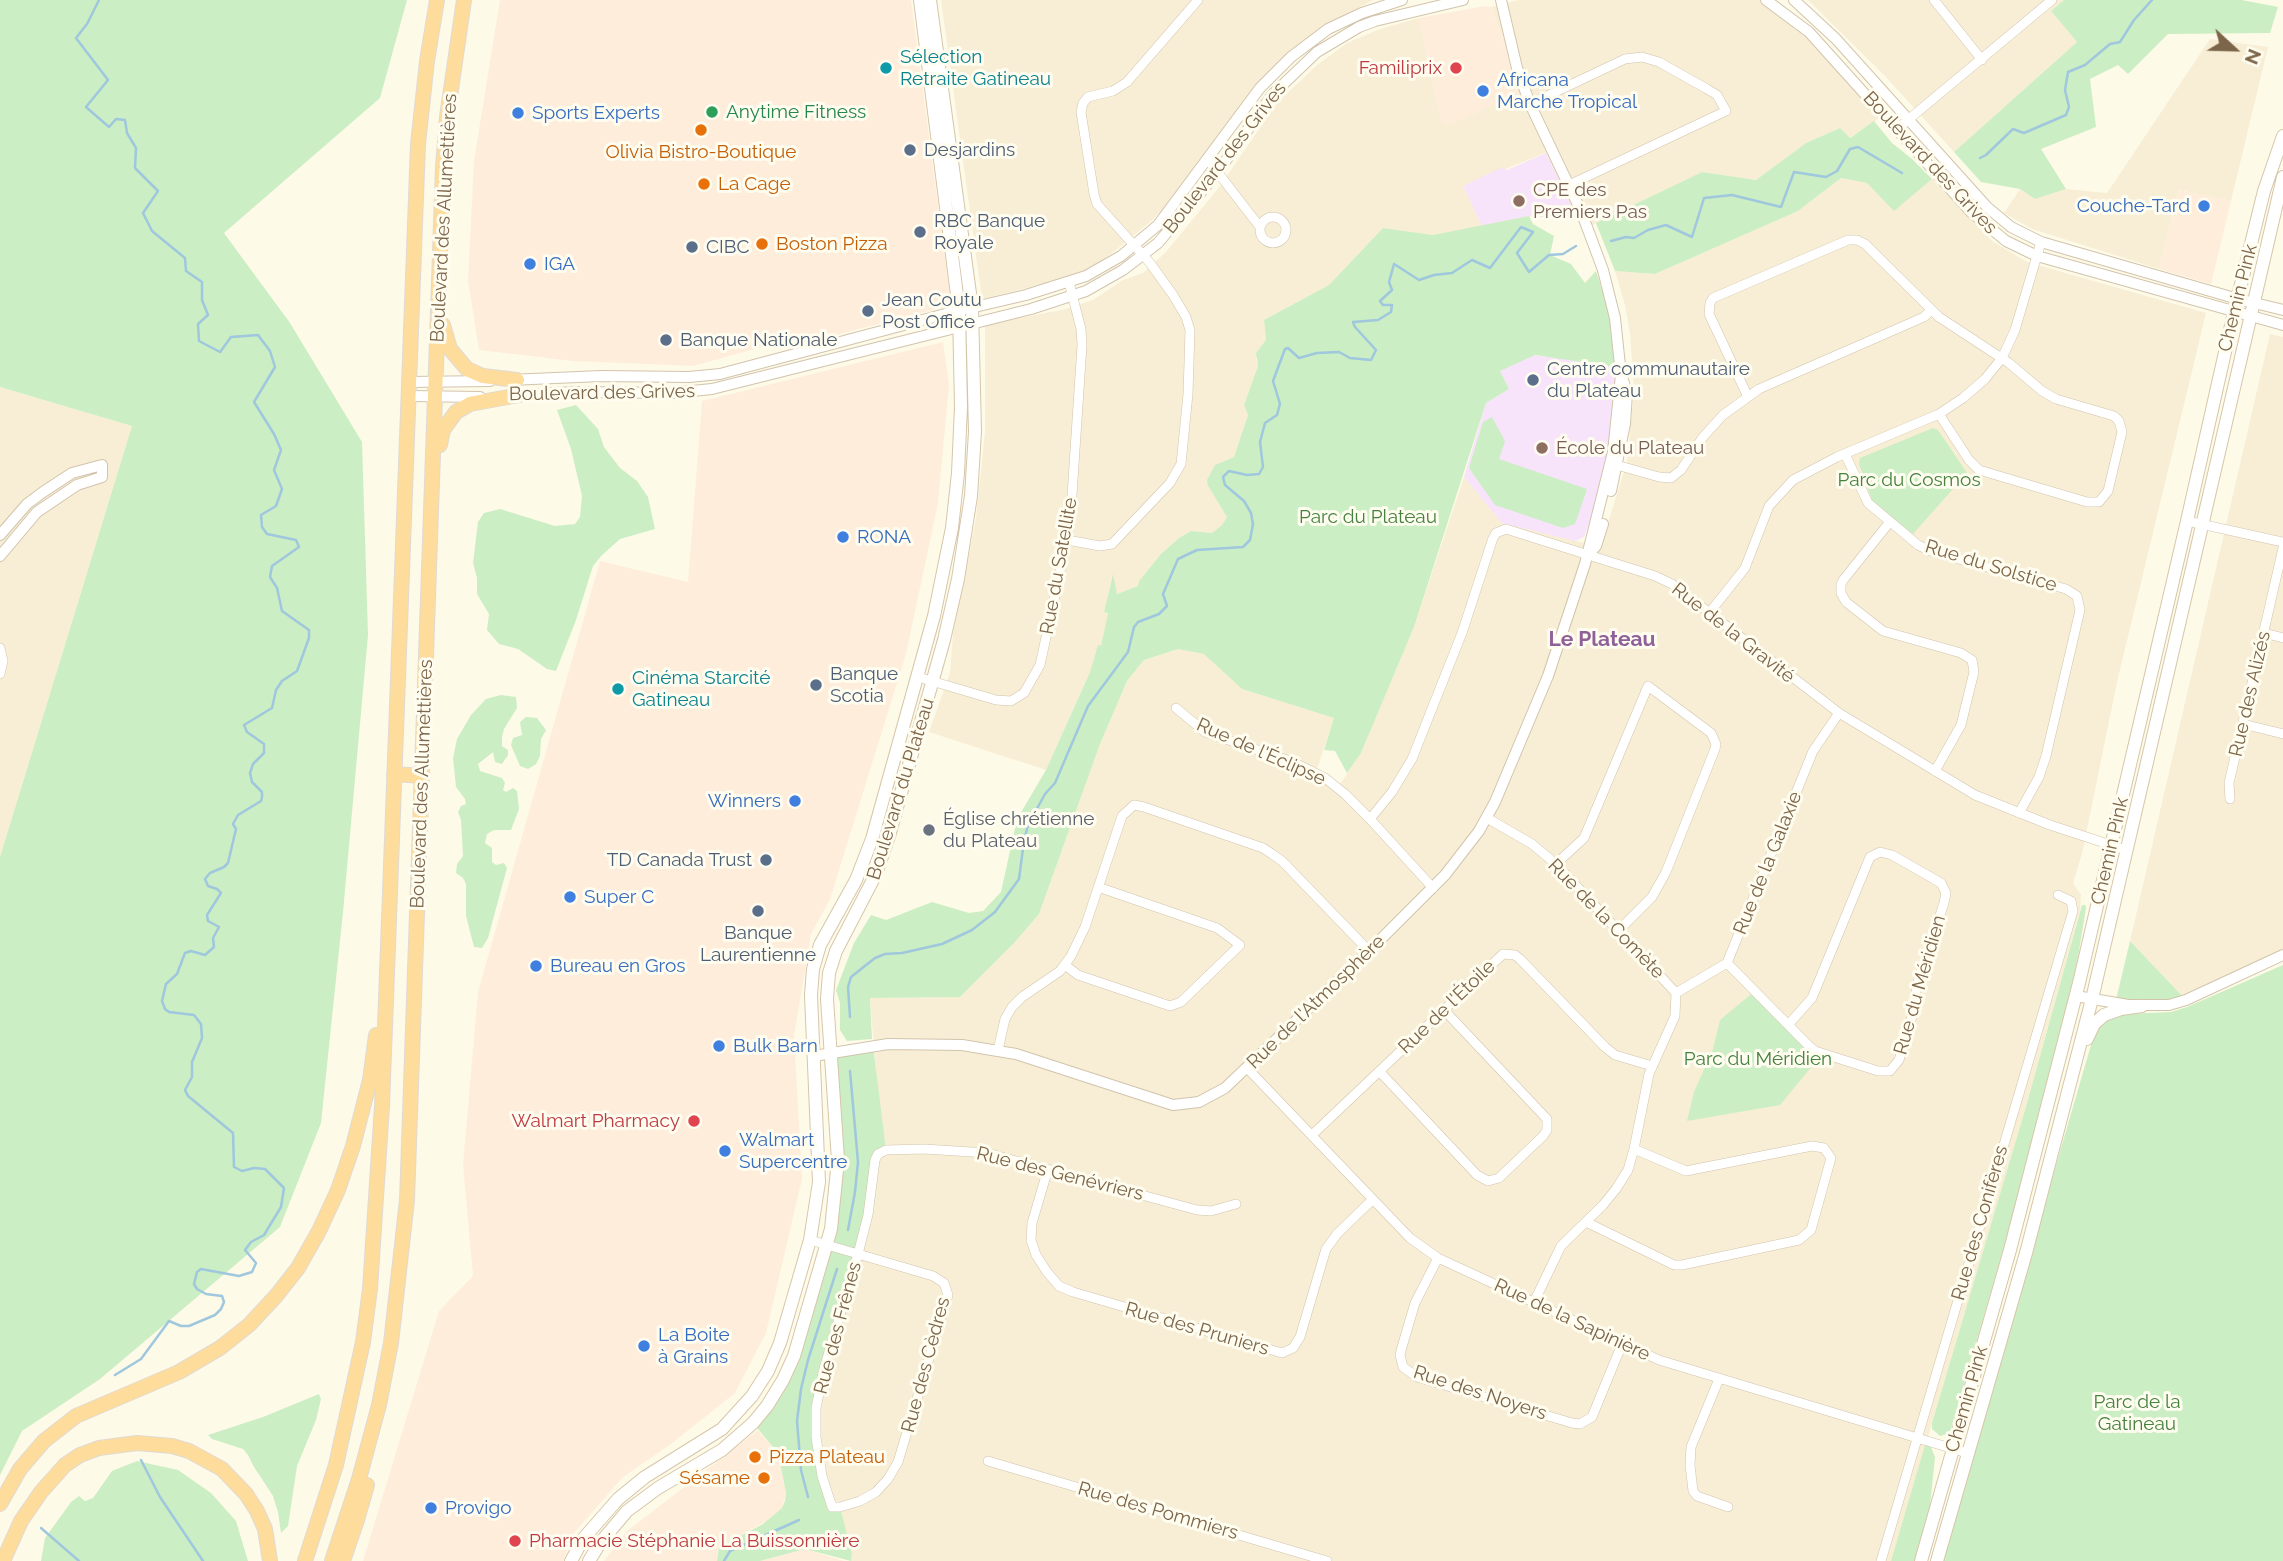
<!DOCTYPE html>
<meta charset="utf-8">
<style>
body{margin:0}
#map{position:relative;width:2283px;height:1561px;overflow:hidden;background:#fefae8;font-family:Raleway,sans-serif}
canvas{display:block}
.north{position:absolute;left:2199px;top:14px;width:70px;height:70px;-webkit-text-stroke:5px #fffcf0;paint-order:stroke;rotate:112deg;font-size:19px;font-weight:700;line-height:28px;text-align:center;color:#7c6549}
.north::after{content:'';display:block;margin:auto;width:24px;height:32px;background:#7c6549;clip-path:polygon(50% 0,100% 100%,50% 72%,0 100%)}
</style>
<div id="map">
<canvas width="2283" height="1561"></canvas>
<div class="north">N</div>
</div>
<script>
const g = document.querySelector('canvas').getContext('2d');
g.lineJoin = 'round';
function paint(path, color) {
  g.fillStyle = color;
  g.fill(path, 'evenodd');
}
function toPath(rows) {
  const path = new Path2D();
  for (const r of rows) {
    if (r.length === 3) {
      path.moveTo(r[0] + r[2], r[1]);
      path.arc(r[0], r[1], r[2], 0, 2 * Math.PI);
      continue;
    }
    path.moveTo(r[0], r[1]);
    for (let i = 2; i < r.length; i += 2) path.lineTo(r[i], r[i + 1]);
  }
  return path;
}
function stroke(path, color, width, dash) {
  g.strokeStyle = color;
  g.lineWidth = width;
  g.lineCap = dash ? 'butt' : 'round';
  g.setLineDash(dash || []);
  g.stroke(path);
}
function drawText(font, color, halo, rows, align = 'center') {
  g.font = font + ' Raleway,sans-serif';
  g.lineWidth = 6;
  g.setLineDash([]);
  g.textBaseline = 'middle';
  g.strokeStyle = halo;
  g.fillStyle = color;
  for (const [text, x, y, turn = 0] of rows) {
    g.save();
    g.translate(x, y);
    g.rotate((+turn || 0) * Math.PI / 180);
    g.textAlign = isNaN(turn) ? turn : align;
    if (halo) g.strokeText(text, 0, 0);
    g.fillText(text, 0, 0);
    g.restore();
  }
}
paint(toPath([
 [941,0,1373,0,1312,34,1291,50,1182,191,1151,221,1117,249,1092,268,1059,280,982,299],
 [1518,0,1762,0,1796,25,1881,117,1849,138,1840,128,1806,143,1756,180,1702,172,1582,230,1545,153,1463,186,1482,226,1433,235,1383,228,1329,285,1264,320,1266,340,1256,358,1258,366,1244,405,1248,415,1234,457,1215,465,1208,486,1227,517,1222,525,1212,533,1191,531,1179,538,1161,554,1139,581,1138,586,1117,594,1112,576,1104,612,1108,612,1101,647,1098,646,1090,672,1046,770,929,732,950,673,953,634,976,518,985,432,985,325,1066,309,1093,300,1123,280,1143,273,1166,252,1217,190,1277,103,1317,65,1347,43,1380,29,1419,18,1441,121,1522,90,1491,7],
 [1808,0,2064,0,2051,11,2077,42,1954,152,1885,76],
 [2210,39,2268,47,2231,201,2179,190,2159,269,2032,229,2004,213,2020,189,2035,199,2066,189,2107,193],
 [1841,178,1867,183,1894,210,1932,179,1992,241,2027,262,2206,313,2117,682,2082,854,2073,883,2081,895,2080,911,2025,1110,1891,1561,851,1561,851,1554,832,1507,816,1421,875,1160,886,1150,878,1098,870,998,960,997,1015,942,1039,914,1100,744,1127,681,1144,660,1178,649,1205,654,1242,689,1334,718,1316,772,1338,787,1361,753,1414,627,1464,477,1503,523,1589,544,1602,542,1627,462,1634,391,1630,333,1625,305,1615,271,1655,274,1798,211],
 [2270,334,2283,337,2283,955,2186,1000,2130,941],
 [0,387,132,426,0,857]
]), '#f7eed5');
paint(toPath([
 [500,0,911,0,950,296,944,307,832,336,794,338,693,366,573,361,479,350,468,281,474,161],
 [1485,6,1491,7,1522,91,1451,125,1441,122,1419,18],
 [2179,190,2231,201,2211,284,2159,269],
 [943,342,949,385,938,503,906,654,830,899,811,934,794,1036,802,1179,766,1333,735,1393,671,1444,623,1477,574,1533,563,1561,363,1561,439,1311,473,1276,463,1165,478,992,600,561,688,582,702,401],
 [758,1430,778,1453,786,1493,782,1508,768,1520,719,1547,717,1561,604,1561,627,1531],
 [805,1549,844,1561,760,1561,800,1550]
]), '#ffeddb');
paint(toPath([
 [1546,153,1578,220,1529,216,1482,226,1463,186,1501,168,1507,170],
 [1530,355,1586,361,1615,367,1616,408,1604,483,1584,537,1575,541,1502,523,1464,477,1486,403,1509,389,1500,371]
]), '#f7e4fb');
paint(toPath([
 [0,0,407,0,380,98,224,233,290,323,362,442,368,635,343,912,321,1123,280,1227,100,1379,22,1431,0,1475,0,857,132,426,0,387],
 [2064,0,2242,0,2278,7,2270,33,2168,34,2128,74,2118,65,2090,79,2096,127,2041,149,2066,189,2035,199,2020,189,1981,182,1954,152,2077,42,2051,11],
 [1874,121,1892,143,1912,159,1932,179,1894,211,1867,183,1841,178,1798,211,1655,274,1615,271,1596,223,1702,172,1756,180,1806,143,1840,128,1850,138],
 [1529,216,1533,224,1554,236,1550,255,1571,264,1585,283,1596,271,1611,318,1615,367,1535,355,1500,371,1509,389,1486,403,1414,627,1361,753,1347,773,1335,751,1324,750,1334,718,1242,689,1204,654,1178,649,1144,660,1127,681,1100,744,1039,914,1015,942,960,997,870,998,872,1039,847,1041,840,1030,840,1003,836,990,854,943,871,915,886,920,932,902,969,913,983,911,1001,892,1017,819,1046,770,1090,672,1098,645,1101,646,1108,613,1104,612,1113,574,1117,594,1138,586,1139,581,1161,554,1179,538,1191,531,1212,533,1222,525,1227,517,1208,486,1207,480,1215,465,1234,457,1248,415,1244,405,1258,366,1256,353,1266,340,1264,320,1329,285,1383,228,1433,235],
 [576,405,598,429,604,447,620,468,637,481,648,497,655,529,620,539,602,555,593,566,576,620,556,671,547,669,518,649,499,644,487,630,489,614,477,594,477,578,473,563,478,522,484,513,500,509,555,526,575,524,580,517,582,496,571,449,557,410],
 [1492,417,1505,441,1499,459,1587,489,1575,524,1563,528,1495,505,1469,468,1483,422],
 [1933,428,1938,430,1967,473,1913,534,1881,510,1872,500,1859,464,1860,458],
 [501,695,516,697,517,708,504,729,502,737,502,746,508,750,508,755,502,764,495,762,493,752,478,764,480,771,502,778,505,783,503,790,506,792,513,788,517,791,519,809,511,830,494,830,487,834,485,843,492,848,492,862,496,865,504,863,507,868,488,938,482,948,474,947,466,916,466,884,463,878,456,873,457,864,463,856,461,820,458,812,461,806,466,804,465,799,456,787,453,758,457,739,471,715,486,699],
 [526,717,537,718,546,730,541,739,540,756,536,764,528,769,520,766,511,745,513,738,522,735,520,722],
 [2082,905,2085,905,2086,908,2078,957,2060,1036,2016,1205,1951,1429,1947,1434,1940,1436,1932,1429,1932,1423,2025,1110],
 [2130,941,2186,1000,2115,1004],
 [2283,965,2283,1561,1941,1561,2093,1038,2099,1027,2108,1019,2125,1014,2171,1012,2187,1007],
 [1755,991,1822,1054,1780,1105,1687,1121,1694,1092,1713,1049,1720,1020],
 [873,1046,886,1150,878,1154,874,1183,824,1369,816,1421,832,1507,840,1507,852,1554,851,1561,805,1549,760,1561,717,1561,719,1547,763,1524,782,1508,785,1501,786,1493,778,1453,753,1423,776,1392,833,1215,830,1052],
 [319,1394,321,1399,316,1420,297,1466,288,1526,281,1533,278,1512,273,1496,254,1467,248,1455,243,1449,212,1439,208,1435,263,1417],
 [1925,1445,1931,1447,1935,1457,1930,1506,1915,1561,1891,1561],
 [137,1461,178,1470,211,1493,236,1521,248,1561,41,1561,45,1538,71,1502,79,1496,85,1501,93,1498,112,1471]
]), '#cceec4');
stroke(toPath([
 [99,0,87,24,76,38,108,80,86,107,109,127,116,119,125,120,127,133,136,148,135,168,158,191,143,213,152,231,185,258,186,271,202,282,202,300,208,315,198,324,199,341,220,352,231,337,258,335,270,351,275,367,254,402,274,434,281,450,274,470,282,489,276,506,261,515,262,527,267,534,296,540,299,547,272,566,270,577,277,588,282,611,309,630,309,638,297,671,282,681,276,690,272,708,244,725,247,732,264,744,264,753,253,764,250,773,252,782,262,792,262,797,261,801,238,815,233,824,236,829,228,863,224,867,210,873,205,879,208,886,217,889,221,893,207,915,208,921,219,927,213,938,214,947,205,955,191,951,185,953,177,974,166,984,162,1001,165,1009,169,1012,194,1015,201,1024,202,1038,192,1062,192,1077,185,1090,188,1096,233,1133,234,1167,242,1171,254,1168,265,1169,284,1188,281,1207,264,1235,251,1242,245,1250,256,1263,252,1272,239,1276,201,1269,197,1272,194,1284,197,1289,206,1294,222,1296,224,1302,221,1309,215,1315,189,1326,181,1326,169,1321,141,1359,115,1375],
 [1980,158,1986,155,2013,129,2024,133,2066,115,2069,107,2065,90,2068,72,2085,65,2110,44,2120,42,2134,20,2152,0],
 [1611,241,1626,237,1634,238,1648,230,1666,225,1692,237,1704,198,1732,195,1781,207,1794,172,1826,177,1837,171,1850,149,1858,147,1902,173],
 [850,1017,848,987,851,977,875,958,885,954,902,953,942,944,972,930,995,912,1019,879,1024,841,1028,825,1045,794,1055,783,1088,706,1128,652,1134,627,1138,622,1159,614,1167,606,1163,594,1178,559,1197,550,1243,547,1250,540,1253,524,1251,513,1244,501,1225,485,1223,477,1229,471,1247,475,1259,474,1263,467,1260,442,1265,423,1277,415,1280,404,1273,381,1285,349,1288,348,1299,358,1317,353,1339,352,1350,358,1371,360,1376,350,1355,327,1353,322,1378,320,1391,312,1392,305,1383,305,1380,301,1392,290,1389,282,1394,264,1419,280,1434,275,1452,273,1472,260,1490,268,1521,227,1533,232,1517,253,1529,272,1549,255,1563,254,1576,246],
 [848,1230,855,1192,858,1162,850,1071],
 [141,1460,160,1497,203,1561],
 [808,1497,801,1470,797,1421,801,1389,808,1360,837,1269],
 [41,1528,79,1561],
 [724,1561,730,1551,799,1520]
]), '#9fc7dd', 2.5);
const minor = toPath([
 [1934,0,1982,60],
 [1530,104,1625,59,1642,57,1659,62,1707,89,1717,95,1726,111,1569,185],
 [1897,129,2052,0],
 [1208,160,1260,227],
 [1273,230,13],
 [1748,397,1709,314,1710,303,1713,298,1848,240,1857,240,1865,244,1939,317,2009,363,2042,391,2056,399,2114,416,2119,421,2122,432,2108,491,2099,502,2087,502,1979,470,1969,460,1939,414],
 [1845,454,1868,503,1918,545,1930,551,2066,589,2077,596,2080,610,2046,756,2039,777,2019,813],
 [1613,464,1659,477,1671,478,1681,470,1703,437,1723,415,1759,389,1924,317,1931,310],
 [2187,521,2283,542],
 [1889,523,1844,579,1841,584,1841,593,1846,602,1883,631,1961,653,1972,660,1974,672,1961,725,1935,771],
 [1067,540,1100,546,1112,544,1170,483,1181,464,1188,394,1190,330,1186,317,1173,295,1150,263,1097,204,1094,194,1081,112,1083,103,1088,97,1113,91,1127,82,1198,0],
 [1710,612,1745,568,1769,506,1793,480,1837,457,1939,414,1963,398,1985,379,2002,358,2015,330,2041,242],
 [2264,633,2283,638],
 [0,648,3,661,0,674],
 [918,677,996,700,1011,701,1024,693,1040,665,1067,540,1071,510,1082,345,1081,329,1069,282],
 [1176,708,1205,732,1293,762,1325,778,1345,794,1370,819,1433,888],
 [2243,724,2283,734],
 [2230,799,2229,783,2283,548],
 [1487,818,1532,844,1556,864,1676,993,1675,1016,1649,1074,1634,1149,1628,1170,1616,1189,1603,1205,1561,1246,1534,1302],
 [1370,819,1392,792,1412,759,1462,633,1493,538,1496,533,1506,529,1655,576,1672,584,1839,713,1975,795,2050,825,2126,850],
 [1556,864,1584,838,1648,686,1711,733,1716,744,1715,749,1666,872,1652,897,1619,930],
 [1727,963,1809,1046,1815,1051,1878,1071,1890,1071,1899,1060,1913,1013,1917,985,1944,903,1946,893,1941,883,1892,855,1880,852,1870,857,1812,998,1788,1025],
 [1065,965,1078,975,1170,1006,1181,1002,1240,945,1217,928,1098,887],
 [1676,993,1727,963,1813,751,1839,713],
 [998,1050,1005,1019,1012,1007,1022,997,1060,971,1071,956,1085,927,1122,816,1134,805,1144,807,1263,848,1272,854,1282,861,1369,951],
 [1247,1068,1410,1238,1438,1258,1659,1360,1967,1453],
 [1380,1072,1477,1175,1488,1181,1499,1178,1543,1136,1547,1130,1547,1119,1445,1011],
 [1312,1135,1503,954,1515,955,1520,959,1605,1047,1615,1055,1652,1066],
 [1048,1169,1032,1223,1031,1240,1036,1255,1047,1272,1059,1286,1073,1292,1282,1353,1293,1348,1300,1337,1326,1249,1337,1234,1372,1200],
 [1586,1222,1674,1265,1682,1265,1799,1240,1811,1230,1831,1158,1824,1148,1812,1146,1686,1171,1634,1149],
 [810,1240,858,1254,933,1276,944,1283,948,1295,898,1462,888,1479,876,1492,860,1501,840,1507,832,1507,822,1476,816,1437,816,1408,824,1369,858,1254,868,1215,875,1160,878,1154,886,1150,924,1149,987,1153,1197,1210,1211,1211,1236,1204],
 [1438,1258,1415,1303,1402,1347,1400,1355,1403,1367,1417,1377,1572,1423,1580,1424,1592,1417,1622,1344],
 [1719,1379,1691,1447,1690,1465,1693,1491,1697,1496,1728,1507],
 [988,1461,1327,1561],
 [1881,1561,2073,911,2071,901,2058,895]
]);
const tertiary = toPath([
 [1766,0,1809,32,1971,212,2006,241,2037,256,2283,325],
 [1794,0,1836,39,1987,207,2011,227,2041,242,2238,299,2283,310],
 [509,380,601,376,689,377,720,374,949,313,1026,295,1086,276,1121,256,1158,225,1260,88,1291,57,1328,29,1362,13,1402,0],
 [410,382,490,381],
 [514,395,577,392,672,393,712,389,1031,309,1086,291,1123,270,1158,243,1217,173,1273,94,1317,52,1359,27,1375,21,1463,0],
 [410,396,480,397],
 [1611,491,1625,424,1627,393,1623,380],
 [0,535,27,504,43,492,72,473,102,465,102,477,77,485,37,512,0,556],
 [1588,555,1596,546,1603,524],
 [2076,996,2128,1005,2169,1005,2186,1000,2283,955],
 [814,1056,888,1044,962,1045,1016,1054,1173,1105,1199,1102,1225,1088,1369,951,1445,875,1479,831,1495,802,1548,676,1585,564,1613,452,1621,375,1615,318,1603,270,1581,211,1530,104,1517,68,1501,0]
]);
const secondary = toPath([
 [2087,1039,2094,1024,2104,1015,2121,1009,2142,1006],
 [571,1561,583,1539,618,1499,645,1477,722,1429,752,1396,768,1371,780,1343,810,1240,819,1182,811,995,813,969,820,945,856,880,872,839,934,616,952,528,958,473,961,407,959,311,920,0],
 [589,1561,600,1543,627,1511,658,1488,722,1450,753,1423,767,1406,783,1380,794,1356,831,1229,838,1160,827,999,829,973,836,951,876,874,889,836,944,640,958,579,971,496,975,432,972,308,930,0],
 [1921,1561,2010,1250,2079,983,2187,521,2232,321,2264,191,2283,136],
 [1937,1561,2026,1253,2092,999,2283,177]
]);
const trunk = toPath([
 [443,325,450,349,467,369,483,376,517,380],
 [440,445,443,430,456,412,470,404,519,395],
 [394,774,423,776],
 [0,1504,20,1469,44,1441,76,1416,179,1372,220,1348,249,1325,276,1296,298,1268,319,1231,338,1190,353,1146,370,1080,376,1035],
 [3,1561,21,1521,41,1492,65,1465,80,1455,99,1448,137,1443,172,1446,189,1451,222,1469,246,1494,257,1511,265,1529,270,1561],
 [305,1561,336,1465,363,1342,370,1289,382,1106,418,144,427,61,437,0],
 [332,1561,359,1479,379,1405,391,1343,407,1200,443,167,447,117,464,0],
 [343,1561,357,1520,367,1485]
]);
stroke(minor, '#d2c4ac', 10);
stroke(tertiary, '#d2c4ac', 12);
stroke(secondary, '#d6c6a9', 14);
stroke(trunk, '#e0dad3', 16);
stroke(minor, '#fff', 9);
stroke(tertiary, '#fff', 10);
stroke(secondary, '#fff', 12);
stroke(trunk, '#fedc9c', 14);
for (const [x, y, r, color] of [
 [886,68,7,"#0f9aa8"],
 [1456,68,7,"#e0444e"],
 [1483,91,7,"#3f7fe0"],
 [712,112,7,"#2e9e5b"],
 [518,113,7,"#3f7fe0"],
 [701,130,7,"#e8710a"],
 [910,150,7,"#5c6f8a"],
 [704,184,7,"#e8710a"],
 [1519,201,7,"#8d6e63"],
 [2204,206,7,"#3f7fe0"],
 [920,232,7,"#5c6f8a"],
 [762,244,7,"#e8710a"],
 [692,247,7,"#5c6f8a"],
 [530,264,7,"#3f7fe0"],
 [868,311,7,"#5c6f8a"],
 [666,340,7,"#5c6f8a"],
 [1533,380,7,"#5c6f8a"],
 [1542,448,7,"#8d6e63"],
 [843,537,7,"#3f7fe0"],
 [816,685,7,"#5c6f8a"],
 [618,689,7,"#0f9aa8"],
 [795,801,7,"#3f7fe0"],
 [929,830,7,"#6b7280"],
 [766,860,7,"#5c6f8a"],
 [570,897,7,"#3f7fe0"],
 [758,911,7,"#5c6f8a"],
 [536,966,7,"#3f7fe0"],
 [719,1046,7,"#3f7fe0"],
 [694,1121,7,"#e0444e"],
 [725,1151,7,"#3f7fe0"],
 [644,1346,7,"#3f7fe0"],
 [755,1457,7,"#e8710a"],
 [764,1478,7,"#e8710a"],
 [431,1508,7,"#3f7fe0"],
 [515,1541,7,"#e0444e"]
]) {
  const dot = new Path2D();
  dot.arc(x, y, r, 0, 2 * Math.PI);
  g.fillStyle = color;
  g.fill(dot);
  stroke(dot, '#fffcf0', 2.5);
}
drawText('19px', '#0d838f', '#fffcf0', [
 ["Sélection",900,57],
 ["Retraite Gatineau",900,79],
 ["Cinéma Starcité",632,678],
 ["Gatineau",632,700]
], 'left');
drawText('19px', '#be3a42', '#fffcf0', [
 ["Familiprix",1442,68],
 ["Walmart Pharmacy",680,1121],
 ["Pharmacie Stéphanie La Buissonnière",529,1541,"left"]
], 'right');
drawText('19px', '#366cbe', '#fffcf0', [
 ["Africana",1497,80],
 ["Marche Tropical",1497,102],
 ["Sports Experts",532,113],
 ["Couche-Tard",2190,206,"right"],
 ["IGA",544,264],
 ["RONA",857,537],
 ["Winners",781,801,"right"],
 ["Super C",584,897],
 ["Bureau en Gros",550,966],
 ["Bulk Barn",733,1046],
 ["Walmart",739,1140],
 ["Supercentre",739,1162],
 ["La Boite",658,1335],
 ["à Grains",658,1357],
 ["Provigo",445,1508]
], 'left');
drawText('19px', '#27864d', '#fffcf0', [
 ["Anytime Fitness",726,112]
], 'left');
drawText('19px', '#4e5e75', '#fffcf0', [
 ["Desjardins",924,150],
 ["RBC Banque",934,221],
 ["Royale",934,243],
 ["CIBC",706,247],
 ["Jean Coutu",882,300],
 ["Post Office",882,322],
 ["Banque Nationale",680,340],
 ["Centre communautaire",1547,369],
 ["du Plateau",1547,391],
 ["Banque",830,674],
 ["Scotia",830,696],
 ["TD Canada Trust",752,860,"right"],
 ["Banque",758,933,"center"],
 ["Laurentienne",758,955,"center"]
], 'left');
drawText('19px', '#c56008', '#fffcf0', [
 ["Olivia Bistro-Boutique",701,152,"center"],
 ["La Cage",718,184],
 ["Boston Pizza",776,244],
 ["Pizza Plateau",769,1457],
 ["Sésame",750,1478,"right"]
], 'left');
drawText('19px', '#7c6549', '#fffcf0', [
 ["Boulevard des Grives",1225,158,-52],
 ["Boulevard des Grives",1930,163,47],
 ["Boulevard des Allumettières",444,218,-87],
 ["Chemin Pink",2238,298,-76],
 ["Boulevard des Grives",602,393,-1],
 ["Rue du Satellite",1059,566,-80],
 ["Rue du Solstice",1991,566,17],
 ["Rue de la Gravité",1733,633,38],
 ["Rue des Alizés",2250,694,-77],
 ["Rue de l'Éclipse",1261,752,24],
 ["Boulevard des Allumettières",422,784,-88],
 ["Boulevard du Plateau",901,789,-73],
 ["Chemin Pink",2110,851,-77],
 ["Rue de la Galaxie",1768,863,-68],
 ["Rue de la Comète",1606,919,46],
 ["Rue du Méridien",1920,985,-74],
 ["Rue de l'Atmosphère",1316,1002,-44],
 ["Rue de l'Étoile",1447,1007,-44],
 ["Rue des Genévriers",1060,1174,14],
 ["Rue des Conifères",1980,1223,-74],
 ["Rue de la Sapinière",1572,1320,25],
 ["Rue des Frênes",838,1328,-75],
 ["Rue des Pruniers",1197,1329,16],
 ["Rue des Cèdres",926,1365,-75],
 ["Rue des Noyers",1480,1393,18],
 ["Chemin Pink",1967,1399,-74],
 ["Rue des Pommiers",1158,1511,16]
]);
drawText('19px', '#785e54', '#fffcf0', [
 ["CPE des",1533,190],
 ["Premiers Pas",1533,212],
 ["École du Plateau",1556,448]
], 'left');
drawText('19px', '#45823f', '#fffcf0', [
 ["Parc du Cosmos",1909,480],
 ["Parc du Plateau",1368,517],
 ["Parc du Méridien",1758,1059],
 ["Parc de la",2137,1402],
 ["Gatineau",2137,1424]
]);
drawText('19px', '#5b616d', '#fffcf0', [
 ["Église chrétienne",943,819],
 ["du Plateau",943,841]
], 'left');
drawText('bold 21px', '#906098', '#fffcf0', [
 ["Le Plateau",1602,640]
]);
</script>
